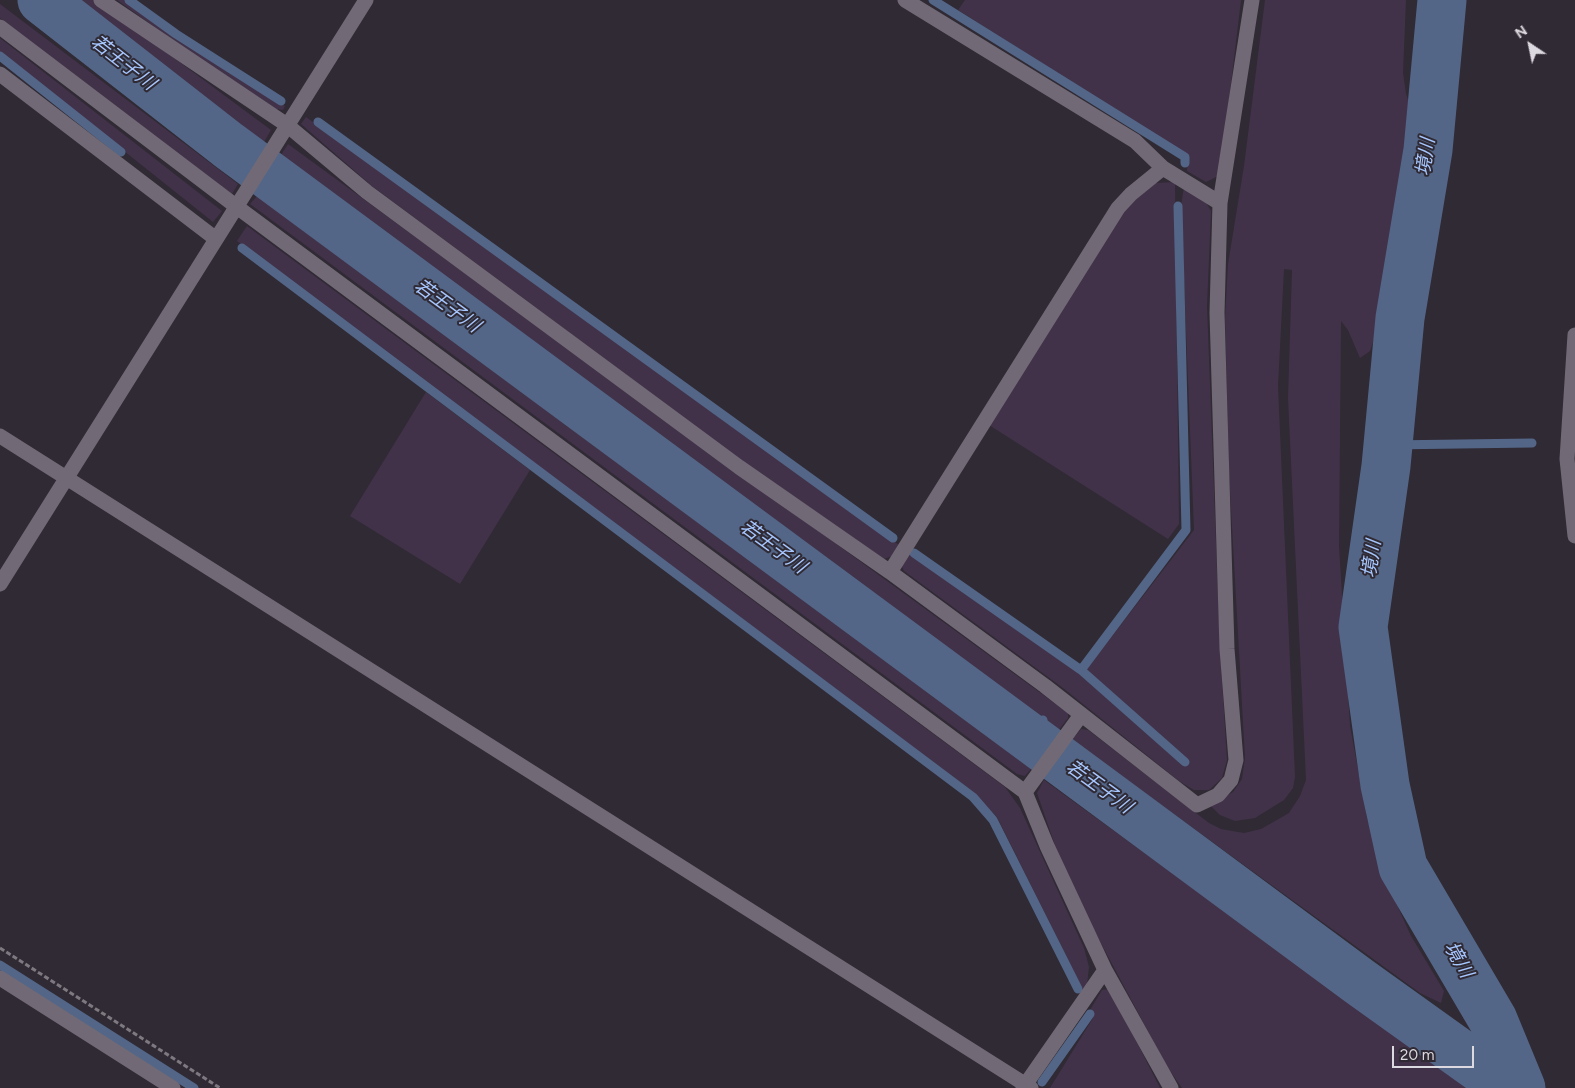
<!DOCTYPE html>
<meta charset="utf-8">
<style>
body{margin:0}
#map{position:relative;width:1575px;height:1088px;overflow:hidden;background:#302a34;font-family:Figtree,sans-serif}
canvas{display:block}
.north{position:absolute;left:1505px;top:20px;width:50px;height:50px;-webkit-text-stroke:4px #302a34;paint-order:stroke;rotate:326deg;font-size:14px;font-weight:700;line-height:20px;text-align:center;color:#ddd9e0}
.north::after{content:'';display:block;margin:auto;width:18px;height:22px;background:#ddd9e0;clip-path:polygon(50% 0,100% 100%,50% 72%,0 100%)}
.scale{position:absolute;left:1392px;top:1046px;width:82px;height:22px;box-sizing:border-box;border:2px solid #ddd9e0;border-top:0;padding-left:6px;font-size:15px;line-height:18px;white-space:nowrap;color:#ddd9e0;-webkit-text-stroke:4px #302a34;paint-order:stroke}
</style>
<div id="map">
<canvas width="1575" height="1088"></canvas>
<div class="north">N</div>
<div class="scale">20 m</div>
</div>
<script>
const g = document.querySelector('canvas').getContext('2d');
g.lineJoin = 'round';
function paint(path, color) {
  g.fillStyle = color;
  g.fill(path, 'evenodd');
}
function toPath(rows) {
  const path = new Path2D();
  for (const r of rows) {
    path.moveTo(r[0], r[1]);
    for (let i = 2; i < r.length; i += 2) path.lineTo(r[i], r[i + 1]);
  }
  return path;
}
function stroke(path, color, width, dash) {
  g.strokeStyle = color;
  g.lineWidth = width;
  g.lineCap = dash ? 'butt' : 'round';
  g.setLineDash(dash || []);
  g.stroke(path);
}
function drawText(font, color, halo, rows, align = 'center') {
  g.font = font + ' Figtree,"Noto Sans JP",sans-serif';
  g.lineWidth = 4;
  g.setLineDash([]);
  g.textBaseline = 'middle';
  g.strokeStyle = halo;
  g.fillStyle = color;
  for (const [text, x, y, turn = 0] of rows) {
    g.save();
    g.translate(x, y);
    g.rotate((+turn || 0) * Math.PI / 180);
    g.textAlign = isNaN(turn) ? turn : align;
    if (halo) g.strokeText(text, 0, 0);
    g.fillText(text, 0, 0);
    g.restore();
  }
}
paint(toPath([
 [72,0,96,0,271,130,264,142],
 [117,0,126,0,175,36,285,106,283,110,276,109,185,49],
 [965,0,1241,0,1220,175,1206,182,1187,171,1188,156,958,10],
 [1265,0,1406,0,1403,73,1406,94,1414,118,1416,139,1395,225,1377,331,1370,351,1360,358,1348,330,1341,321,1339,546,1350,726,1367,818,1386,881,1411,936,1444,991,1441,1003,1420,993,1072,740,1081,729,1088,730,1209,823,1221,829,1244,833,1261,829,1289,813,1300,796,1306,780,1288,398,1292,270,1284,269,1278,386,1295,777,1293,788,1284,800,1255,818,1235,821,1220,815,1211,806,1233,792,1242,779,1245,758,1229,473,1225,318,1228,264,1244,166],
 [0,4,238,184,232,194,0,18],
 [0,38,222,211,213,222,0,52],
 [306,117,899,545,892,556,884,559,727,450,372,186,301,124],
 [288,144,1068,713,1068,718,1058,731,281,155],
 [1175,182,1179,524,1168,539,989,425,1124,209,1155,183],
 [1184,187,1203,197,1211,211,1207,306,1220,649,1227,760,1222,778,1209,790,1194,790,1179,781,1063,688,904,571,901,564,909,553,1074,669,1184,764,1189,762,1086,670,1194,530,1181,206],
 [257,196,1031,769,1025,776,1017,774,250,204],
 [247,226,1005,787,1020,808,1084,948,1089,967,1087,985,1083,990,997,817,973,793,237,241],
 [426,392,530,470,460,584,350,516],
 [1044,780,1238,921,1466,1088,1182,1088,1166,1065,1087,917,1058,854,1037,793],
 [1110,989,1160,1088,1050,1088,1093,1018,1090,1010,1102,990]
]), '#413249');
stroke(toPath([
 [129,0,176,34,281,101],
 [933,0,1185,157,1185,163],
 [0,56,121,152],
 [318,122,893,538],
 [242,248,973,797,993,820,1078,989],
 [1388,445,1532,443],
 [914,553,1081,670,1185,762],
 [1081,670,1186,530,1178,206],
 [1030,737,1043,720],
 [0,965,194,1088],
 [1042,1082,1090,1014]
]), '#536687', 9);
stroke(toPath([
 [42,0,228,145,1360,982,1508,1088],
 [1442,0,1428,150,1400,318,1386,466,1363,627,1385,785,1403,867,1493,1020,1521,1088]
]), '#536687', 49);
stroke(toPath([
 [0,948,220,1088]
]), '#7e7981', 3, [5, 2.5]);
stroke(toPath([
 [101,0,287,125,367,192,739,467,890,572,1045,686,1197,805,1218,795,1231,780,1236,760,1227,649,1217,313,1220,203,1252,0],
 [905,0,1135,141,1163,168,1220,203],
 [0,27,237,207,1025,792],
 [0,74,216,239],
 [1575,335,1567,459,1575,536],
 [0,436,1031,1088],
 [890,572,1118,208,1131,194,1163,168],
 [0,584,366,0],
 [1105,970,1171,1088],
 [0,978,173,1088],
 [1023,1088,1105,970,1047,846,1025,792,1081,715]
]), '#716a76', 15);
drawText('italic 19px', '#a6c7ff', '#302a34', [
 ["若王子川",123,63,38],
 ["境川",1426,157,-82],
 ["若王子川",447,306,36],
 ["若王子川",773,547,36],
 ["境川",1372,559,-82],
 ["若王子川",1099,787,36],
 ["境川",1458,960,60]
]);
</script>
